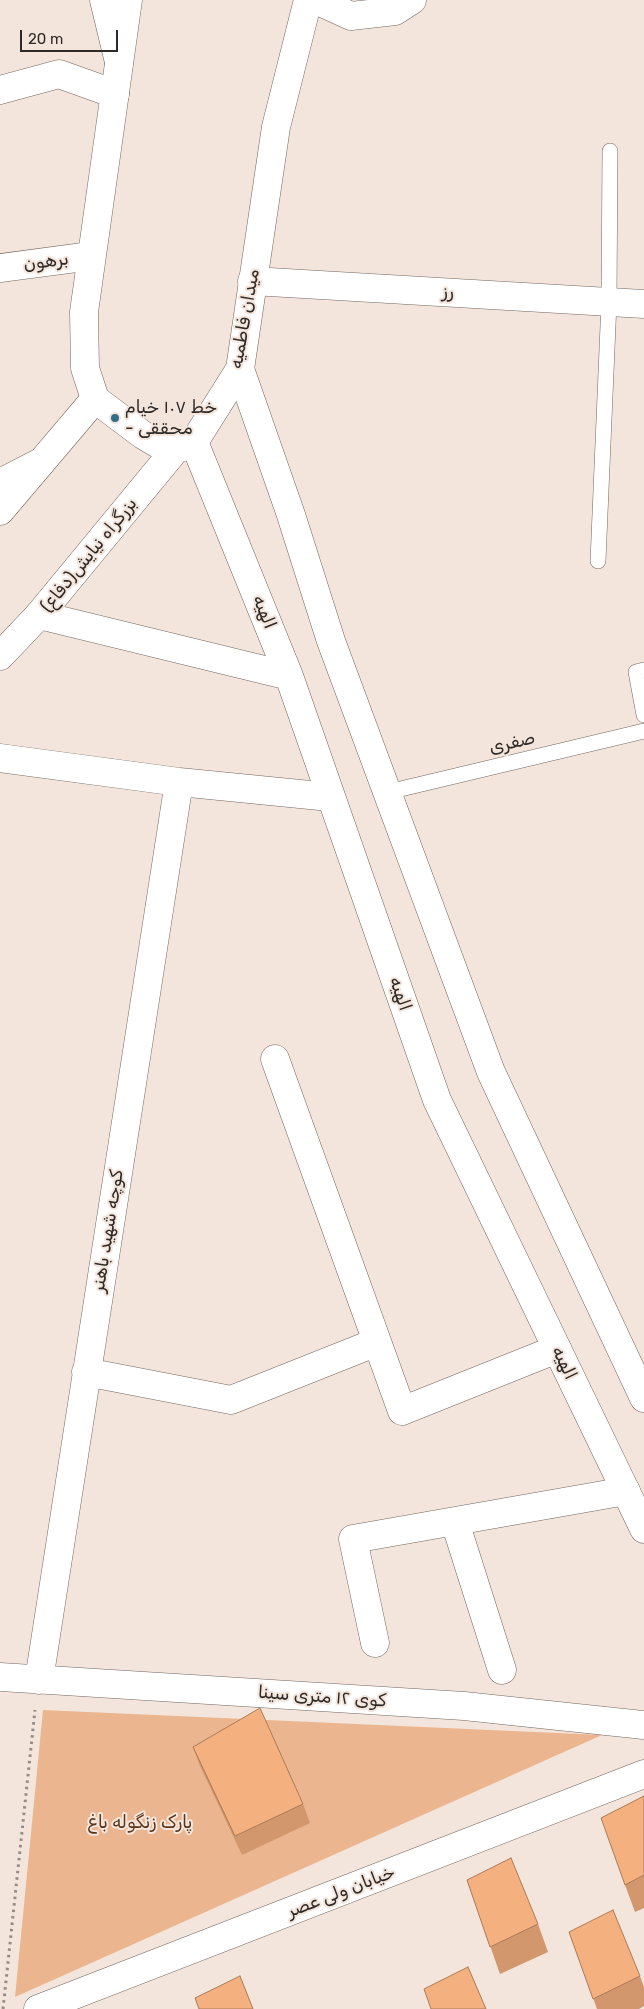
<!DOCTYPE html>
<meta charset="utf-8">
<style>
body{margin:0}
#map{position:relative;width:644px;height:2009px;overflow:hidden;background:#f3e5dc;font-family:Rubik,sans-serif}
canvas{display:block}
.scale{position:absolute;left:20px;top:30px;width:98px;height:22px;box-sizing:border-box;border:2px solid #2f2a27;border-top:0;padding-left:6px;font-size:15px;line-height:18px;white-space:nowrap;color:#2f2a27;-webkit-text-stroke:4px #f3e5dc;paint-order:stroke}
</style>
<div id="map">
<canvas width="644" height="2009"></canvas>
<div class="scale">20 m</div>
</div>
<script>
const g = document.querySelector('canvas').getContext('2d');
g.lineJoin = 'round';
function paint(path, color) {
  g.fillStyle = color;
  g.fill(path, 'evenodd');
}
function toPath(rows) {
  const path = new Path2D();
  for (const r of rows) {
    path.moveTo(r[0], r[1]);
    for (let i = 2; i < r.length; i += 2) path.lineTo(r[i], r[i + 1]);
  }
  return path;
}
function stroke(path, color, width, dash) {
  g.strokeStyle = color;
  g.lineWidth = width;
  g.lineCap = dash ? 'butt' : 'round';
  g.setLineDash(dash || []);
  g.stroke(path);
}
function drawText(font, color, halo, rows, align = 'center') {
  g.font = font + ' Rubik,"Noto Sans Arabic",sans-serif';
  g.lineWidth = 4;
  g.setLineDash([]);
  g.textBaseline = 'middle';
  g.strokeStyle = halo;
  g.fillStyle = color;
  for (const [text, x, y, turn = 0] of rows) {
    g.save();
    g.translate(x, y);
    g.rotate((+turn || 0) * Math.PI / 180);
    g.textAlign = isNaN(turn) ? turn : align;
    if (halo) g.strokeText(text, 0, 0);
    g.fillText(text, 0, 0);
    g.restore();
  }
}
paint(toPath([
 [43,1710,602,1735,15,1997]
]), '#ebb68f');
const service = toPath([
 [598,561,609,302,610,151],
 [644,670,636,672,644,715],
 [388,792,644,731]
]);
const minor = toPath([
 [316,0,351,16,395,11,412,0],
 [0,90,59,74,115,94],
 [0,268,91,256],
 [252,281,644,304],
 [0,483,41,462],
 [0,758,179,782,330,797],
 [275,1059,402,1411,557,1349],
 [86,1372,231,1400,377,1342],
 [455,1522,502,1670],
 [375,1643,353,1539,626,1491],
 [0,1677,464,1706,644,1725],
 [39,1680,179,782],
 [38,2009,644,1774]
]);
const secondary = toPath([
 [104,0,119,62],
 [240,369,291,515,331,641,491,1072,644,1398],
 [194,442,289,676,437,1100,644,1529],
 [39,615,289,676]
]);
const trunk = toPath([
 [128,0,84,312,85,368,95,399,143,435,165,448,175,450,194,442,240,369,276,127,308,0],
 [0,511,95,399],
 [0,656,39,615,175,450]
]);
stroke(service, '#72675f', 16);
stroke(minor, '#72675f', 29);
stroke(secondary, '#72675f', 29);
stroke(trunk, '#72675f', 29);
stroke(toPath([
 [3,2009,35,1710]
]), '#958b85', 3, [2.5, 4]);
stroke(service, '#fff', 15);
stroke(minor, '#fff', 28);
stroke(secondary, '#fff', 28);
stroke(trunk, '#fff', 28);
paint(toPath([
 [193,1747,303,1804,310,1823,242,1855,200,1766],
 [644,1796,644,1908,635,1912,625,1885],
 [467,1880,538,1924,548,1952,500,1974],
 [569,1932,640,1976,644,1987,644,2006,639,2009,597,2009]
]), '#d2976c');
const building = toPath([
 [260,1708,303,1804,235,1836,193,1747,260,1708],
 [644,1796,644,1875,625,1885,601,1818,644,1796],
 [511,1858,538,1924,490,1947,467,1880,511,1858],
 [613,1910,640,1976,593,1999,569,1932,613,1910],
 [468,1967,486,2009,431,2009,424,1989,468,1967],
 [240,1976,253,2009,199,2009,195,1998,240,1976]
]);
paint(building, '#f4b07e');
stroke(building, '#ab7b58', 1);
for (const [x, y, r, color] of [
 [115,418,5,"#346d86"]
]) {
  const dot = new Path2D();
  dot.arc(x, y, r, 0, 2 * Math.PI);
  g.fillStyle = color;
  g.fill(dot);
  stroke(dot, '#f3e5dc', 2);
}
drawText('18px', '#2f2a27', '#f3e5dc', [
 ["برهون",46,262,-8],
 ["رز",448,292,3],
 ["میدان فاطمیه",245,319,-80],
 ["بزرگراه نیایش(دفاع)",89,555,-51],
 ["الهیه",264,612,68],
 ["صفری",512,743,-13],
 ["الهیه",400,994,71],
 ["کوچه شهید باهنر",108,1231,-81],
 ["الهیه",564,1363,64],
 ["کوی ۱۲ متری سینا",322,1697,4],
 ["خیابان ولی عصر",341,1892,-21]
]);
drawText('18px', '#2f2a27', '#f3e5dc', [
 ["خط ۱۰۷ خیام",125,408],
 ["- محققی",125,429]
], 'left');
drawText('18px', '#5a371c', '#f3e5dc', [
 ["پارک زنگوله باغ",140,1823]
]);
</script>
